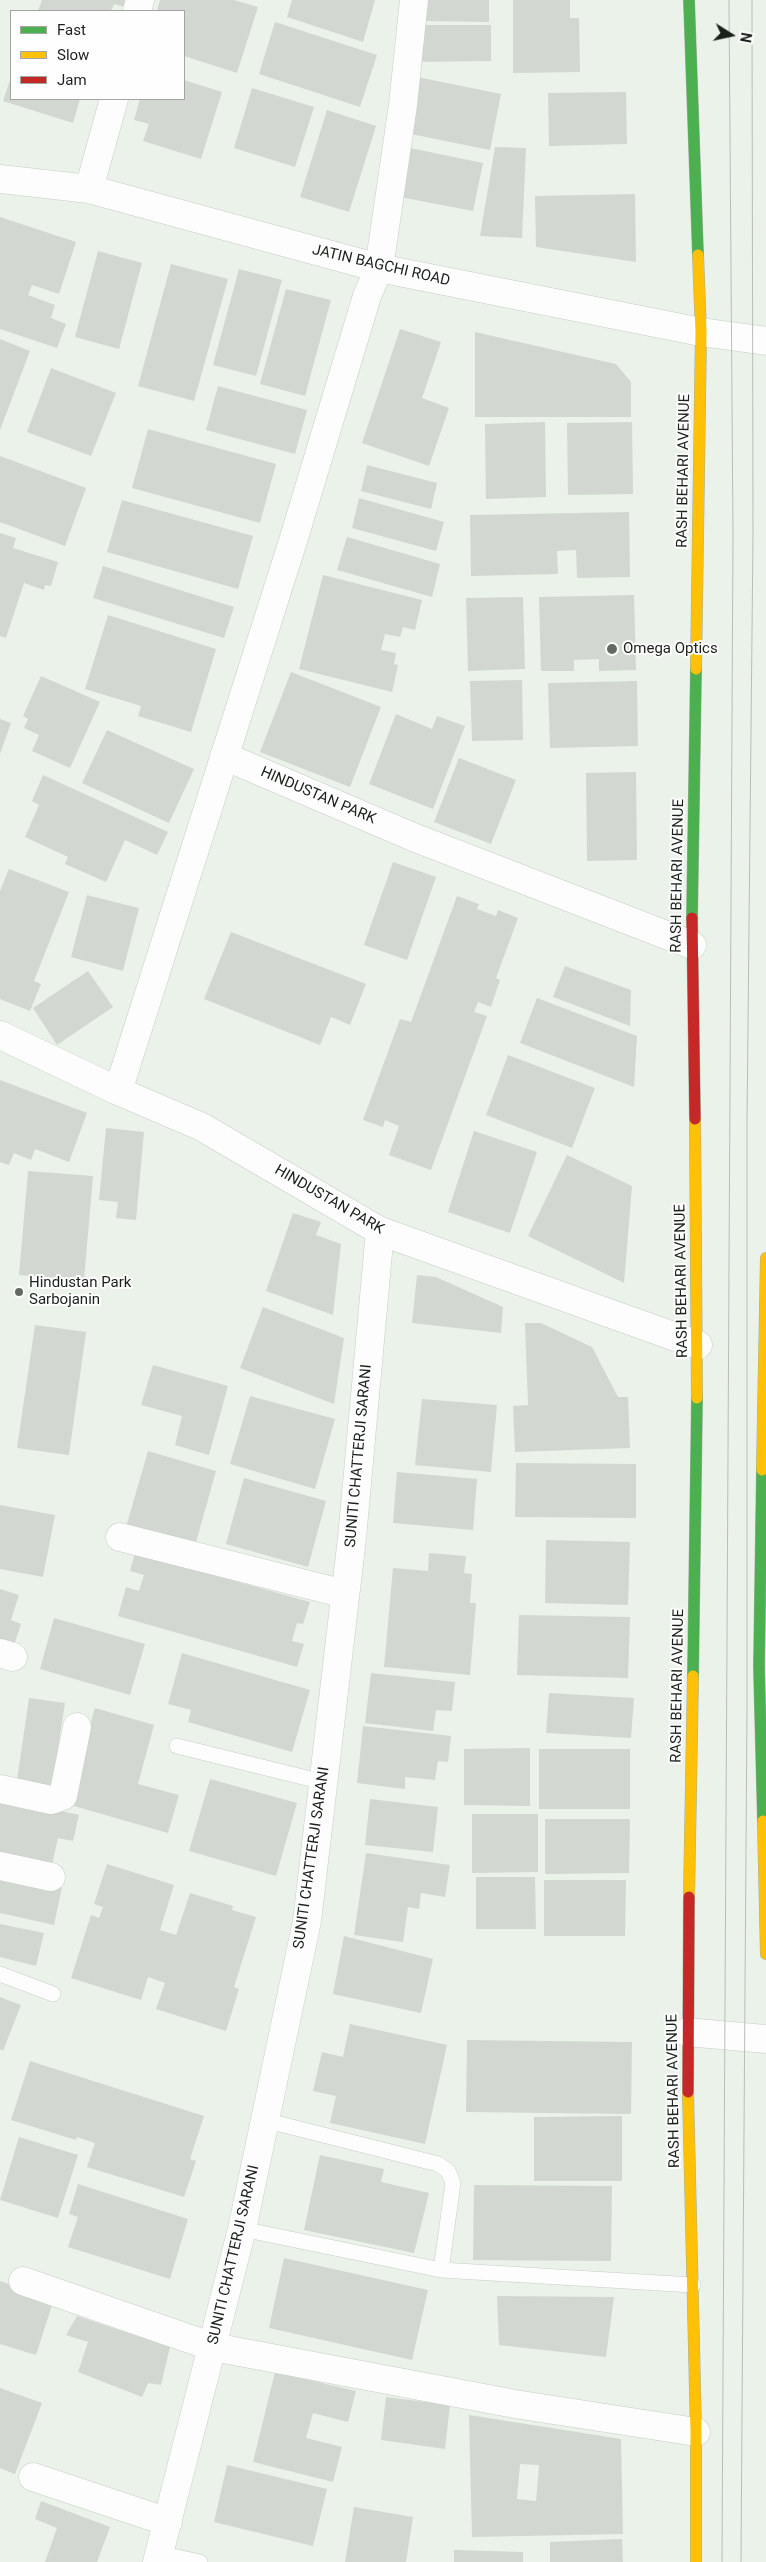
<!DOCTYPE html>
<style>
body{margin:0}
#map{position:relative;width:766px;height:2562px;overflow:hidden;background:#eaf2e9;font-family:Roboto,sans-serif}
canvas{display:block}
.legend{position:absolute;left:10px;top:10px;width:175px;height:90px;box-sizing:border-box;background:#fefefe;border:1px solid #a3a5a3;margin:0;padding:6px 9px;list-style:none;font-size:15px;color:#1a201a}
.legend li{display:flex;align-items:center;gap:10px;height:25px}
.legend b{width:25px;border:1px solid #a3a5a3}
.north{position:absolute;left:706px;top:10px;width:50px;height:50px;-webkit-text-stroke:4px #fefefe;paint-order:stroke;rotate:100deg;font-size:14px;font-weight:700;line-height:20px;text-align:center;color:#1a201a}
.north::after{content:'';display:block;margin:auto;width:18px;height:22px;background:#1a201a;clip-path:polygon(50% 0,100% 100%,50% 72%,0 100%)}
</style>
<div id="map">
<canvas width="766" height="2562"></canvas>
<ul class="legend">
<li><b style="height:6px;background:#4caf50"></b>Fast</li>
<li><b style="height:6px;background:#ffc107"></b>Slow</li>
<li><b style="height:6px;background:#c62828"></b>Jam</li>
</ul>
<div class="north">N</div>
</div>
<script>
const g = document.querySelector('canvas').getContext('2d');
g.lineJoin = 'round';
function paint(path, color) {
  g.fillStyle = color;
  g.fill(path, 'evenodd');
}
function toPath(rows) {
  const path = new Path2D();
  for (const r of rows) {
    path.moveTo(r[0], r[1]);
    for (let i = 2; i < r.length; i += 2) path.lineTo(r[i], r[i + 1]);
  }
  return path;
}
function stroke(path, color, width, dash) {
  g.strokeStyle = color;
  g.lineWidth = width;
  g.lineCap = dash ? 'butt' : 'round';
  g.setLineDash(dash || []);
  g.stroke(path);
}
function drawText(font, color, halo, rows, align = 'center') {
  g.font = font + ' Roboto,sans-serif';
  g.lineWidth = 4;
  g.setLineDash([]);
  g.textBaseline = 'middle';
  g.strokeStyle = halo;
  g.fillStyle = color;
  for (const [text, x, y, turn = 0] of rows) {
    g.save();
    g.translate(x, y);
    g.rotate((+turn || 0) * Math.PI / 180);
    g.textAlign = isNaN(turn) ? turn : align;
    if (halo) g.strokeText(text, 0, 0);
    g.fillText(text, 0, 0);
    g.restore();
  }
}
paint(toPath([
 [42,0,131,0,128,8,114,4,111,11,38,11],
 [160,0,234,0,258,7,237,73,184,56,184,11,157,11],
 [292,0,375,0,363,42,287,17],
 [420,0,489,0,489,22,420,21],
 [513,0,570,0,570,18,579,18,580,72,513,73],
 [275,22,377,55,360,107,259,74],
 [418,25,491,25,491,61,419,62],
 [11,77,11,99,80,99,73,123,3,101],
 [417,77,501,94,490,150,406,133],
 [184,80,222,92,201,159,143,141,149,124,134,120,140,99,184,99],
 [252,88,314,107,295,167,234,148],
 [626,92,627,144,549,146,548,93],
 [327,110,376,126,349,212,300,197],
 [495,147,526,148,522,238,480,236],
 [410,148,483,163,473,211,400,197],
 [635,194,636,262,536,247,535,196],
 [0,217,76,242,59,294,32,285,28,295,55,305,51,318,66,324,57,348,0,329],
 [98,251,142,263,119,349,75,337],
 [171,264,228,279,194,401,138,386],
 [239,269,282,280,256,376,213,365],
 [286,289,331,300,305,396,260,384],
 [400,329,441,342,422,398,449,408,429,466,362,443],
 [475,332,616,364,631,382,631,417,475,417],
 [0,339,30,351,0,430],
 [51,368,116,393,91,456,27,432],
 [218,386,307,410,295,454,206,430],
 [545,422,546,497,486,499,485,424],
 [632,422,633,494,568,495,567,423],
 [148,429,276,464,260,523,132,488],
 [0,456,86,488,65,546,0,522],
 [367,465,437,483,431,509,361,491],
 [359,498,444,522,436,551,352,528],
 [122,500,253,536,238,589,107,552],
 [629,512,630,577,577,578,576,550,557,551,558,574,471,576,470,515],
 [0,533,16,538,13,548,58,562,51,586,45,585,44,590,24,583,6,638,0,636],
 [347,537,440,564,432,597,337,570],
 [103,566,234,607,224,638,93,598],
 [323,575,422,600,415,630,403,627,400,637,385,634,381,650,396,653,394,664,398,665,392,692,299,669],
 [634,595,636,670,599,671,599,659,574,660,574,671,541,671,539,597],
 [523,597,525,669,468,671,466,598],
 [108,615,216,649,191,732,138,716,141,706,85,689],
 [291,672,381,707,350,787,260,752],
 [41,676,100,702,70,768,32,751,39,735,24,728,28,719,23,716],
 [522,680,523,740,472,741,470,681],
 [637,681,638,746,550,748,548,683],
 [396,714,432,729,437,716,465,726,433,809,369,784],
 [0,719,11,723,0,754],
 [107,730,194,769,169,823,82,783],
 [459,758,516,780,491,844,434,822],
 [636,772,637,860,587,861,586,773],
 [43,775,168,832,157,855,125,840,106,882,65,864,68,857,25,837,39,805,32,801],
 [393,862,436,877,407,960,364,945],
 [9,869,69,892,34,981,41,984,30,1011,0,999,0,891],
 [87,895,139,908,123,971,71,957],
 [457,896,479,904,477,909,496,916,498,910,518,918,496,978,500,980,491,1007,478,1002,474,1012,487,1016,431,1170,389,1155,399,1126,385,1120,383,1127,363,1120,400,1019,411,1022],
 [231,932,366,984,350,1025,331,1017,320,1045,204,999],
 [565,966,631,990,630,1026,553,997],
 [88,971,113,1007,57,1045,33,1008],
 [537,998,637,1036,634,1087,520,1043],
 [508,1055,595,1088,572,1148,486,1115],
 [0,1080,87,1113,69,1162,35,1149,31,1160,14,1153,9,1165,0,1162],
 [106,1128,144,1132,136,1220,116,1218,118,1202,99,1200],
 [474,1131,537,1152,510,1233,448,1212],
 [567,1155,632,1186,624,1283,528,1236],
 [28,1171,93,1176,84,1280,19,1275],
 [293,1213,321,1222,316,1235,341,1244,333,1315,266,1291],
 [417,1275,436,1277,503,1307,501,1333,412,1323],
 [263,1307,344,1338,334,1404,240,1368],
 [525,1323,541,1323,592,1347,618,1397,628,1397,630,1448,515,1452,513,1406,528,1405],
 [35,1325,86,1332,69,1455,17,1448],
 [153,1365,228,1386,209,1455,175,1445,182,1416,141,1405],
 [250,1396,335,1419,315,1489,230,1464],
 [422,1399,497,1405,491,1472,415,1465],
 [148,1451,216,1471,195,1546,126,1527],
 [516,1463,636,1464,636,1518,515,1517],
 [397,1472,477,1479,473,1530,393,1523],
 [244,1478,326,1501,308,1567,226,1544],
 [0,1505,55,1515,43,1577,0,1569],
 [546,1540,630,1542,628,1605,545,1603],
 [135,1553,310,1602,303,1624,297,1623,292,1641,304,1644,297,1667,118,1616,126,1587,139,1591,144,1575,130,1571],
 [429,1553,466,1556,464,1573,472,1574,470,1603,476,1603,470,1675,384,1667,393,1568,428,1571],
 [0,1589,19,1595,11,1620,21,1624,14,1645,0,1640],
 [519,1615,630,1617,628,1678,517,1675],
 [54,1618,145,1644,130,1695,40,1669],
 [182,1653,310,1690,292,1752,188,1722,191,1710,168,1704],
 [371,1673,455,1682,452,1711,436,1710,433,1731,365,1723],
 [549,1693,634,1698,631,1738,546,1733],
 [29,1698,65,1703,51,1792,16,1787],
 [95,1708,154,1725,138,1784,179,1795,168,1833,67,1804],
 [363,1726,451,1736,448,1762,438,1761,435,1780,405,1777,405,1789,357,1783],
 [530,1748,530,1806,464,1805,464,1749],
 [539,1749,630,1749,630,1809,539,1809],
 [210,1779,297,1803,276,1876,189,1851],
 [0,1798,79,1815,73,1841,58,1838,51,1869,0,1858],
 [370,1799,438,1807,433,1852,365,1845],
 [472,1814,538,1814,538,1872,472,1873],
 [545,1819,630,1819,629,1873,545,1874],
 [366,1853,450,1865,445,1897,421,1893,419,1909,408,1907,403,1942,354,1935],
 [107,1864,174,1885,160,1930,176,1935,190,1893,233,1906,232,1910,256,1917,234,1987,239,1989,226,2031,156,2009,165,1983,148,1977,141,2000,71,1978,91,1915,99,1918,103,1907,94,1904],
 [0,1873,62,1887,54,1925,0,1913],
 [476,1877,535,1877,536,1929,476,1929],
 [544,1880,626,1880,625,1936,544,1936],
 [0,1924,44,1933,36,1966,0,1957],
 [344,1936,433,1959,421,2013,333,1994],
 [0,1997,21,2005,3,2051,0,2049],
 [350,2024,447,2045,425,2144,330,2123,336,2096,313,2091,322,2052,343,2057],
 [467,2040,632,2042,631,2114,466,2112],
 [30,2061,204,2116,190,2159,196,2161,184,2197,87,2167,95,2143,77,2137,76,2140,11,2120],
 [622,2116,622,2181,534,2181,534,2117],
 [19,2137,78,2155,58,2218,0,2200],
 [320,2155,384,2169,381,2182,429,2193,414,2253,304,2230],
 [78,2184,188,2219,170,2279,68,2247,78,2217,69,2214],
 [474,2185,612,2186,611,2261,473,2260],
 [284,2258,428,2290,412,2360,269,2328],
 [0,2281,54,2299,36,2355,0,2344],
 [497,2296,614,2297,606,2357,499,2345],
 [77,2316,170,2347,161,2385,148,2383,142,2397,78,2372,88,2342,66,2335],
 [275,2372,356,2391,348,2422,313,2413,306,2438,342,2447,333,2482,253,2462],
 [0,2388,42,2403,15,2474,0,2468],
 [386,2397,450,2405,445,2449,381,2440],
 [469,2415,621,2439,623,2534,472,2537],
 [520,2464,539,2465,536,2501,517,2499],
 [227,2465,327,2489,313,2546,214,2522],
 [41,2501,110,2527,97,2562,45,2562,57,2528,35,2519],
 [354,2507,413,2517,406,2562,345,2562],
 [622,2539,623,2562,550,2562,550,2542],
 [454,2550,523,2552,523,2562,454,2562]
]), '#d2d8d1');
const lane = toPath([
 [177,1746,323,1782],
 [0,1974,53,1994],
 [264,2120,438,2164,448,2171,453,2183,441,2270],
 [242,2229,441,2270,693,2285],
 [159,2553,200,2562]
]);
const street = toPath([
 [137,11,140,0],
 [0,179,89,189,379,268,701,332,766,341],
 [89,189,114,99],
 [224,756,413,837,692,945],
 [0,1035,118,1091,202,1127,380,1231,698,1345],
 [118,1091,293,541,367,296,379,268,403,105,414,0],
 [120,1537,345,1594],
 [0,1653,13,1657],
 [0,1789,51,1800,63,1796,77,1727],
 [0,1866,51,1877],
 [687,2032,766,2039],
 [23,2281,213,2347,515,2404,696,2432],
 [33,2477,168,2522],
 [157,2562,242,2229,307,1921,352,1538,380,1231]
]);
const fast = toPath([
 [689,0,698,255],
 [692,918,696,669],
 [762,1470,759,1667,763,1821],
 [693,1676,697,1398]
]);
const slow = toPath([
 [696,669,701,332,698,255],
 [695,1119,697,1398],
 [762,1470,766,1258],
 [763,1821,766,1954],
 [689,1897,693,1676],
 [688,2092,696,2432,696,2562]
]);
const jam = toPath([
 [692,918,695,1119],
 [688,2092,689,1897]
]);
stroke(lane, '#c7cdc6', 16);
stroke(street, '#c7cdc6', 29);
stroke(fast, '#a2b1a2', 12);
stroke(slow, '#a2b1a2', 12);
stroke(jam, '#a2b1a2', 12);
stroke(lane, '#fcfdfc', 15);
stroke(street, '#fcfdfc', 28);
stroke(fast, '#4caf50', 11);
stroke(slow, '#ffc107', 11);
stroke(jam, '#c62828', 11);
stroke(toPath([
 [722,2562,733,535,729,0],
 [741,2562,747,1706,747,1122,753,535,752,0]
]), '#babcba', 1);
for (const [x, y, r, color] of [
 [612,649,6,"#636a62"],
 [19,1292,5,"#636a62"]
]) {
  const dot = new Path2D();
  dot.arc(x, y, r, 0, 2 * Math.PI);
  g.fillStyle = color;
  g.fill(dot);
  stroke(dot, '#fefefe', 2);
}
drawText('15px', '#1a201a', '#fefefe', [
 ["JATIN BAGCHI ROAD",381,266,13],
 ["RASH BEHARI AVENUE",684,471,-89],
 ["HINDUSTAN PARK",318,796,23],
 ["RASH BEHARI AVENUE",678,876,-89],
 ["HINDUSTAN PARK",329,1200,30],
 ["RASH BEHARI AVENUE",682,1281,-91],
 ["SUNITI CHATTERJI SARANI",359,1456,-85],
 ["RASH BEHARI AVENUE",678,1686,-89],
 ["SUNITI CHATTERJI SARANI",312,1858,-82],
 ["RASH BEHARI AVENUE",674,2091,-91],
 ["SUNITI CHATTERJI SARANI",234,2255,-77]
]);
drawText('15px', '#1a201a', '#fefefe', [
 ["Omega Optics",623,649],
 ["Hindustan Park",29,1283],
 ["Sarbojanin",29,1300]
], 'left');
</script>
